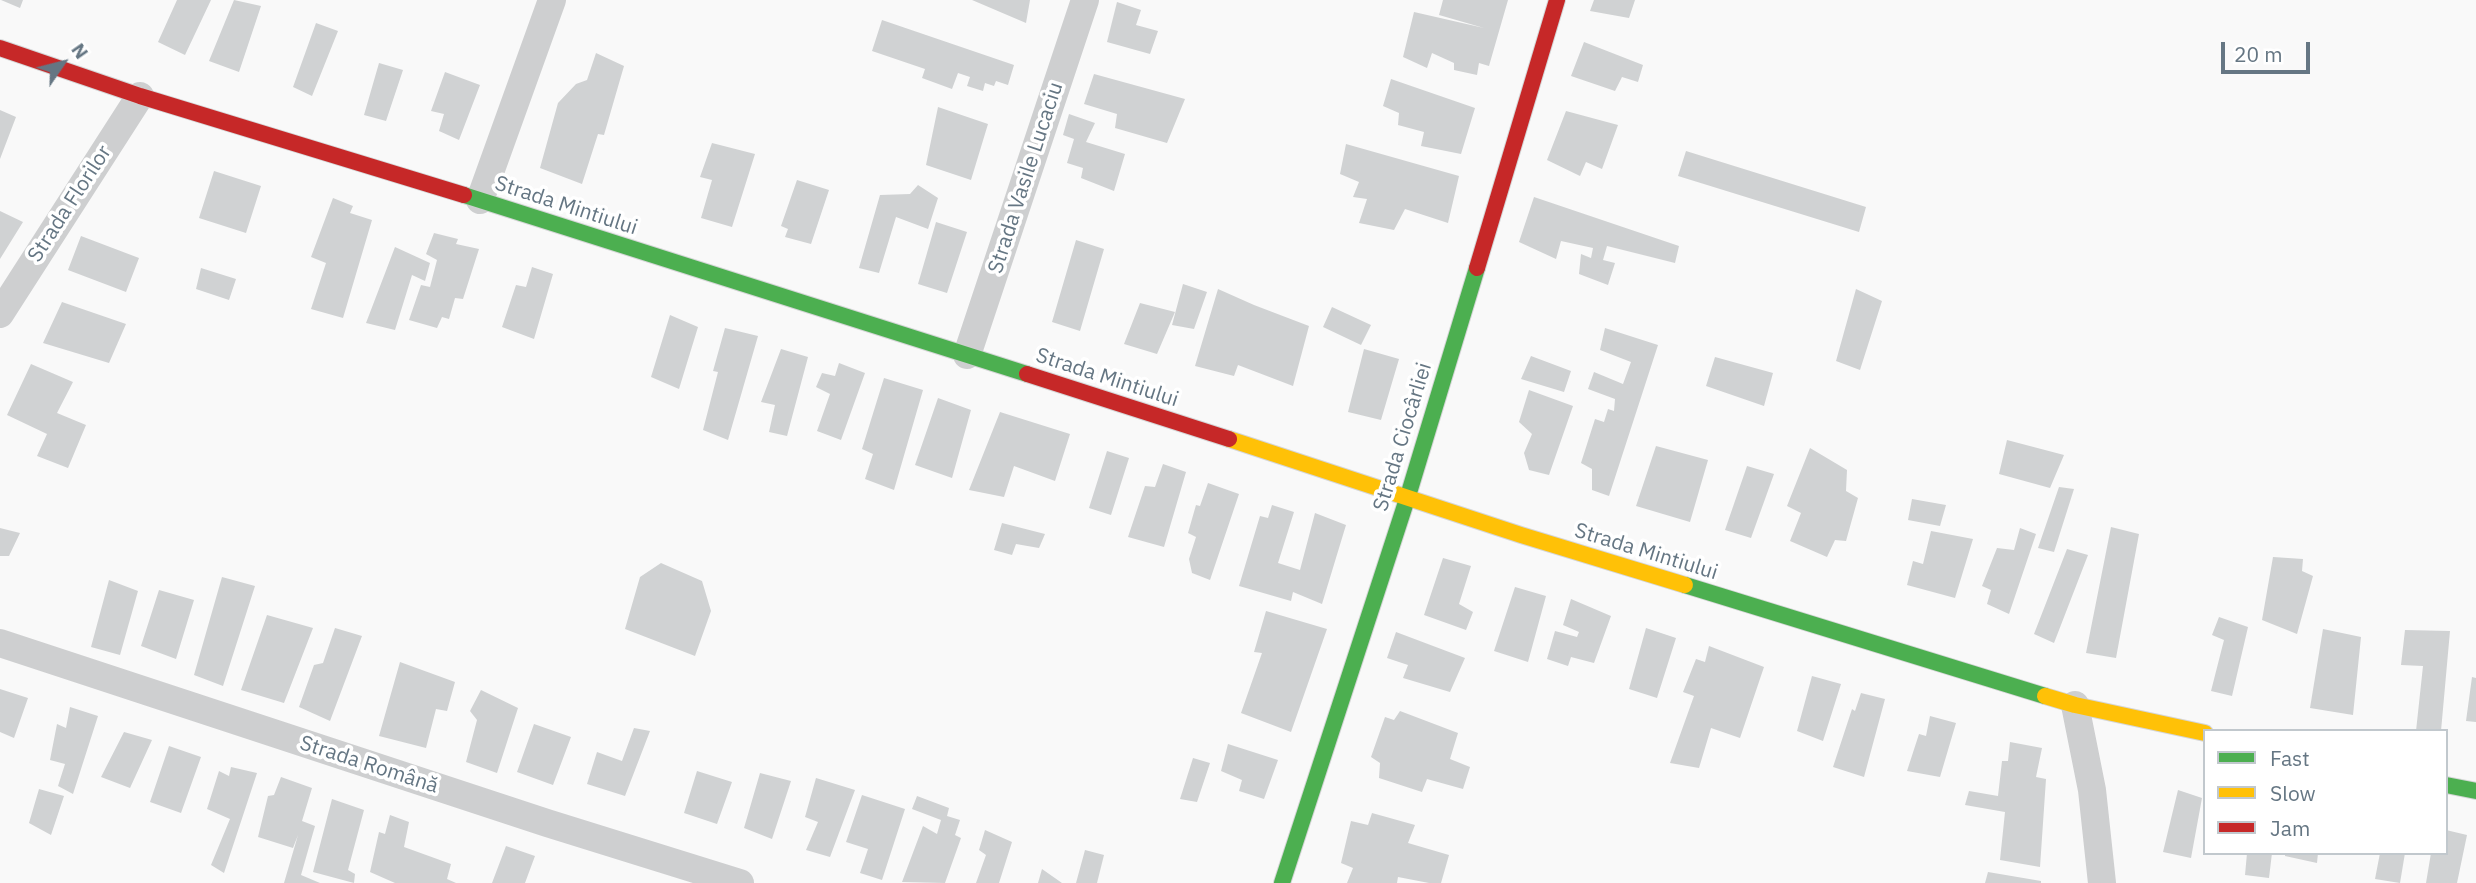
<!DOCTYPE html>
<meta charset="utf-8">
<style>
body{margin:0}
#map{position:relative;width:2476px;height:883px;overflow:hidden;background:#f9f9f9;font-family:"IBM Plex Sans",sans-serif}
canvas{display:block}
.legend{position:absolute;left:2203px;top:729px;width:245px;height:126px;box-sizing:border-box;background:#fff;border:2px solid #c1c8cd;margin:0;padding:9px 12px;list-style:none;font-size:21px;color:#657683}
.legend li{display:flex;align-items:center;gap:14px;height:35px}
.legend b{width:35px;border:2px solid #c1c8cd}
.north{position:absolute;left:28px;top:28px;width:70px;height:70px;-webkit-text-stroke:5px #fff;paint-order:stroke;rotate:55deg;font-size:19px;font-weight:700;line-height:28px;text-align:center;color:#657683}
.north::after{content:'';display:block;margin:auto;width:24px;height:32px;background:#657683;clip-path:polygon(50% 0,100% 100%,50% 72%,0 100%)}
.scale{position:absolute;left:2221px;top:42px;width:89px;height:32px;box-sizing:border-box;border:4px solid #657683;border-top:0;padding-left:9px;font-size:21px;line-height:24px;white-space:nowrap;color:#657683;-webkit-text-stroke:5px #fff;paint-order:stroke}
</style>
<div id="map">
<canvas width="2476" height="883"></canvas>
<ul class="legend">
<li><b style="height:9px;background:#4caf50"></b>Fast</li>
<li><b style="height:9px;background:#ffc107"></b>Slow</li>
<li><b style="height:9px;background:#c62828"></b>Jam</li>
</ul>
<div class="north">N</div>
<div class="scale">20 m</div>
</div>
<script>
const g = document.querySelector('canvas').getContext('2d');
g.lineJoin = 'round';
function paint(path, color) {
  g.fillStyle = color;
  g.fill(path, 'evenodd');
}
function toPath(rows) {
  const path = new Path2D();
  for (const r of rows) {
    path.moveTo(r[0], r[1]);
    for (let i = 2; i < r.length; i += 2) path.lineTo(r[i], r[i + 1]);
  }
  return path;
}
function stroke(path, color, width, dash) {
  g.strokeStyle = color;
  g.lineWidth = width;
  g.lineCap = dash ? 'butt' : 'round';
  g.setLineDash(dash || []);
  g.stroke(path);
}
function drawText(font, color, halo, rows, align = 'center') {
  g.font = font + ' "IBM Plex Sans",sans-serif';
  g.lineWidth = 7;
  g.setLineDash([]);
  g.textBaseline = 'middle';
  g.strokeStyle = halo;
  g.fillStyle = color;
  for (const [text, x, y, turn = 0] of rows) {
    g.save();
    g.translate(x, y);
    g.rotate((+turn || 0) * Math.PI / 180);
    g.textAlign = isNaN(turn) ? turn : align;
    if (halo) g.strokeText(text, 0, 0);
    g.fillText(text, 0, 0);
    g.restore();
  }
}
paint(toPath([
 [1,0,23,0,20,8],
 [177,0,211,0,185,55,158,42],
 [234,0,261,6,239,72,209,61],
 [972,0,1030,0,1026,23],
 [1443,0,1508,0,1489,66,1479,63,1477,75,1454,70,1454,63,1432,53,1427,68,1403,57,1414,12,1484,28,1439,15],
 [1594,0,1635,0,1629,18,1590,11],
 [1117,2,1141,10,1136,25,1158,31,1150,54,1107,42],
 [882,20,1014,65,1008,85,996,81,994,86,985,83,983,91,967,86,970,77,958,73,952,89,922,78,925,69,872,51],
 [316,23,338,31,312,96,293,87],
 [1584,42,1643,65,1638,82,1622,77,1615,91,1571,76],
 [596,53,624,66,604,135,598,134,582,184,540,168,558,103,576,84,587,80],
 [379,63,403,70,386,121,364,115],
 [445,72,480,85,459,140,439,131,444,114,431,111],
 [1094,74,1185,99,1167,143,1115,128,1117,114,1084,104],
 [1391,79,1475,108,1461,154,1421,146,1424,132,1398,125,1399,113,1383,106],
 [938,107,988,124,971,180,926,165],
 [0,110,16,117,0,159],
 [1566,111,1618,125,1602,169,1586,162,1580,176,1547,160],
 [1069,114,1095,123,1086,142,1125,154,1114,191,1081,178,1083,168,1067,163,1074,139,1063,135],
 [712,143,755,154,732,227,701,218,712,180,700,177],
 [1346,144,1459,176,1448,223,1405,209,1394,230,1359,223,1367,199,1353,197,1359,182,1340,174],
 [1686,151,1866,207,1859,232,1678,176],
 [214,171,261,186,246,233,199,218],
 [797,180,829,190,811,244,785,237,788,229,781,226],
 [918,185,938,198,928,229,896,217,879,273,859,268,880,195,910,194],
 [1534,197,1679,246,1675,263,1607,246,1603,260,1615,263,1608,285,1579,274,1581,254,1591,258,1593,248,1561,241,1556,259,1519,242],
 [333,198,353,206,350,213,372,220,343,318,311,309,326,263,311,257],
 [0,211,23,222,0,259],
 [936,222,967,232,947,293,918,284],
 [434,233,458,239,456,244,479,249,463,299,455,298,449,319,442,317,437,328,409,320,421,285,430,287,437,260,426,254],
 [81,236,139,258,126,292,68,270],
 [1076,240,1104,249,1080,331,1052,322],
 [395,247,430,263,425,281,412,275,395,330,366,323],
 [532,267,553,274,534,339,502,327,516,285,526,287],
 [201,268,236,279,229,300,196,289],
 [1183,284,1207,292,1194,329,1172,325],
 [1218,289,1254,305,1309,326,1293,386,1238,365,1234,376,1195,366],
 [1856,289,1882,301,1860,370,1836,361],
 [62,302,126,324,109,363,43,343],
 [1140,303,1175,312,1157,354,1124,344],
 [1332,307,1371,325,1361,345,1323,327],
 [670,315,698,327,679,389,651,377],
 [725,328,758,336,728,440,703,430,718,372,713,371],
 [1605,328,1658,345,1609,496,1592,490,1592,469,1581,463,1595,419,1604,422,1608,409,1614,411,1615,399,1588,389,1594,372,1623,384,1631,362,1600,350],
 [781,349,808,357,787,436,769,432,775,405,761,402],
 [1364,349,1399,359,1381,420,1348,412],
 [1531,356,1571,371,1564,392,1521,379],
 [1715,357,1773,373,1764,406,1706,386],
 [839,363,865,373,841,440,817,431,830,394,816,387,822,373,835,376],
 [31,364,73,382,57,413,86,425,68,468,37,456,47,434,7,415],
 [884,378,923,390,894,490,865,479,873,454,862,449],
 [1529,390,1573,406,1549,475,1529,470,1524,453,1532,434,1519,422],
 [938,398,971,410,952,478,915,465],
 [1000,412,1070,434,1055,481,1014,466,1004,497,969,490],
 [2007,440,2064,455,2050,488,1999,474],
 [1656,446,1708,460,1690,522,1636,506],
 [1810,448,1847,470,1846,491,1858,498,1846,541,1835,540,1827,557,1790,541,1801,513,1787,506],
 [1107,451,1129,458,1111,515,1089,508],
 [1163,464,1186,472,1164,547,1128,537,1145,486,1155,487],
 [1747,466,1774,474,1751,538,1725,530],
 [1208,483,1239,494,1210,580,1192,573,1189,559,1196,537,1188,533,1196,505,1200,506],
 [2059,487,2074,489,2054,552,2038,548],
 [1912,499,1946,505,1940,526,1908,520],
 [1272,505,1294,512,1278,563,1300,570,1315,513,1346,525,1322,604,1293,592,1291,601,1239,586,1260,516,1268,518],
 [1002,523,1045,534,1039,548,1016,544,1012,555,994,550],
 [2111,527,2139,534,2116,658,2086,653],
 [0,528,20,533,9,556,0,556],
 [2020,528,2036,534,2009,614,1987,604,1991,590,1982,586,1997,548,2014,550],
 [1931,531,1973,539,1955,598,1907,585,1913,561,1923,564],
 [2067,549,2088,555,2054,643,2034,634],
 [2273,557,2303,559,2302,571,2313,576,2297,634,2262,620],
 [1443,558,1471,566,1459,604,1473,612,1466,630,1424,615],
 [661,563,702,581,711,611,695,656,625,629,640,577],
 [222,577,255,586,223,686,194,675],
 [109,580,138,591,120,655,91,647],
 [1515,587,1546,596,1528,662,1494,651],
 [159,590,194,600,176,659,141,646],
 [1571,599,1611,616,1594,663,1571,657,1568,666,1547,659,1555,631,1577,637,1579,632,1563,625],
 [1266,611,1327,629,1291,732,1241,713,1262,653,1254,652],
 [267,615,313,628,284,703,241,690],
 [2219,617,2248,627,2232,696,2211,691,2224,640,2212,635],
 [335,628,362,636,330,721,299,707,314,665,323,663],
 [1646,628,1676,638,1657,698,1629,689],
 [2323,629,2361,637,2353,715,2310,708],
 [2405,630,2450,631,2441,731,2416,731,2423,666,2401,665],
 [1396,632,1465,658,1450,692,1403,678,1408,665,1387,658],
 [1709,646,1764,667,1740,738,1711,728,1699,768,1670,763,1694,696,1683,692,1696,659,1705,662],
 [400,662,455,682,447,711,436,709,426,748,379,736],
 [1812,676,1841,684,1823,741,1797,731],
 [2472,677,2476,678,2476,722,2466,721],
 [0,689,28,698,14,738,0,732],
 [481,690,518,708,497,773,466,762,477,720,470,711],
 [1861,693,1885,699,1864,777,1833,767,1852,709,1855,711],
 [70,707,98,716,73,794,58,786,65,764,50,760,57,724,66,728],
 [1400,711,1458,733,1450,759,1470,767,1463,789,1427,779,1422,792,1379,778,1380,763,1371,757,1385,717,1394,720],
 [1930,716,1956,723,1940,777,1907,771,1919,734,1926,736],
 [534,724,571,737,553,785,517,772],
 [634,728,650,731,625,796,587,784,597,752,622,761],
 [124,732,152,740,130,788,101,777],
 [2010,742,2042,748,2036,777,2046,779,2040,867,2000,860,2005,812,1965,805,1969,791,1998,796,2002,761,2008,761],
 [1228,744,1278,760,1264,799,1239,791,1242,780,1221,771],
 [169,746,201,757,181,813,150,802],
 [1193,758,1210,763,1197,802,1180,799],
 [231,767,257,773,224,873,211,865,230,819,207,809,219,771,229,776],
 [697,771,732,782,717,824,684,813],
 [760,773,791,781,772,839,744,828],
 [281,777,312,788,302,821,315,826,301,875,320,883,284,883,298,835,293,848,258,837,268,796,274,795],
 [816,778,855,790,830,857,806,850,818,822,805,817],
 [39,789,64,796,51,835,29,823],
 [2178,790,2202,798,2191,858,2163,852],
 [862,795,905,809,882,880,860,873,868,849,846,842],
 [917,796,949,808,947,816,960,820,955,835,961,838,945,883,902,882,923,826,937,834,941,820,912,809],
 [332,799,364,810,348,870,355,874,354,883,313,872],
 [1372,813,1415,825,1408,843,1449,855,1441,883,1429,883,1398,877,1397,883,1347,883,1353,868,1341,863,1351,821,1368,825],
 [390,815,409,822,404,847,451,864,447,879,456,883,395,883,370,872,379,832,385,834],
 [985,830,1012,842,999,883,976,883,986,855,979,850],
 [2446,830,2467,835,2457,883,2426,883,2431,853,2446,853],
 [506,846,535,856,525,883,492,883],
 [1085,850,1104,855,1097,883,1076,883],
 [2247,853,2272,853,2269,878,2245,875],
 [2285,853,2318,853,2317,863,2285,856],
 [2380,853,2405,853,2400,883,2375,879],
 [1042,869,1062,883,1038,883],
 [1988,872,2041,881,2041,883,1985,883]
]), '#d0d2d3');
const fast = toPath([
 [464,195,1027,374],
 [1685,585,2045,696],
 [2446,785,2476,791],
 [1282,883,1408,496,1477,268]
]);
const slow = toPath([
 [1229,439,1521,535,1685,585],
 [2045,696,2075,705,2205,733]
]);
const jam = toPath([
 [0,48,140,96,464,195],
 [1477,268,1557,0],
 [1027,374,1229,439]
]);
stroke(fast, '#d5d6d7', 18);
stroke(slow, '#d5d6d7', 18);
stroke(jam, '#d5d6d7', 18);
stroke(toPath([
 [480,200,552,0],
 [0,314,140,96],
 [967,355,1085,0],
 [0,643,547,823,740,883],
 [2075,705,2092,790,2102,883]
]), '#cecfd0', 28);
stroke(fast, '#4caf50', 16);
stroke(slow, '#ffc107', 16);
stroke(jam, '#c62828', 16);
drawText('21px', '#657683', '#fff', [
 ["Strada Vasile Lucaciu",1026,178,-72],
 ["Strada Florilor",70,204,-57],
 ["Strada Mintiului",566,206,18],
 ["Strada Mintiului",1107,378,18],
 ["Strada Ciocârliei",1403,437,-73],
 ["Strada Mintiului",1646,552,17],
 ["Strada Română",369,765,18]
]);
</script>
